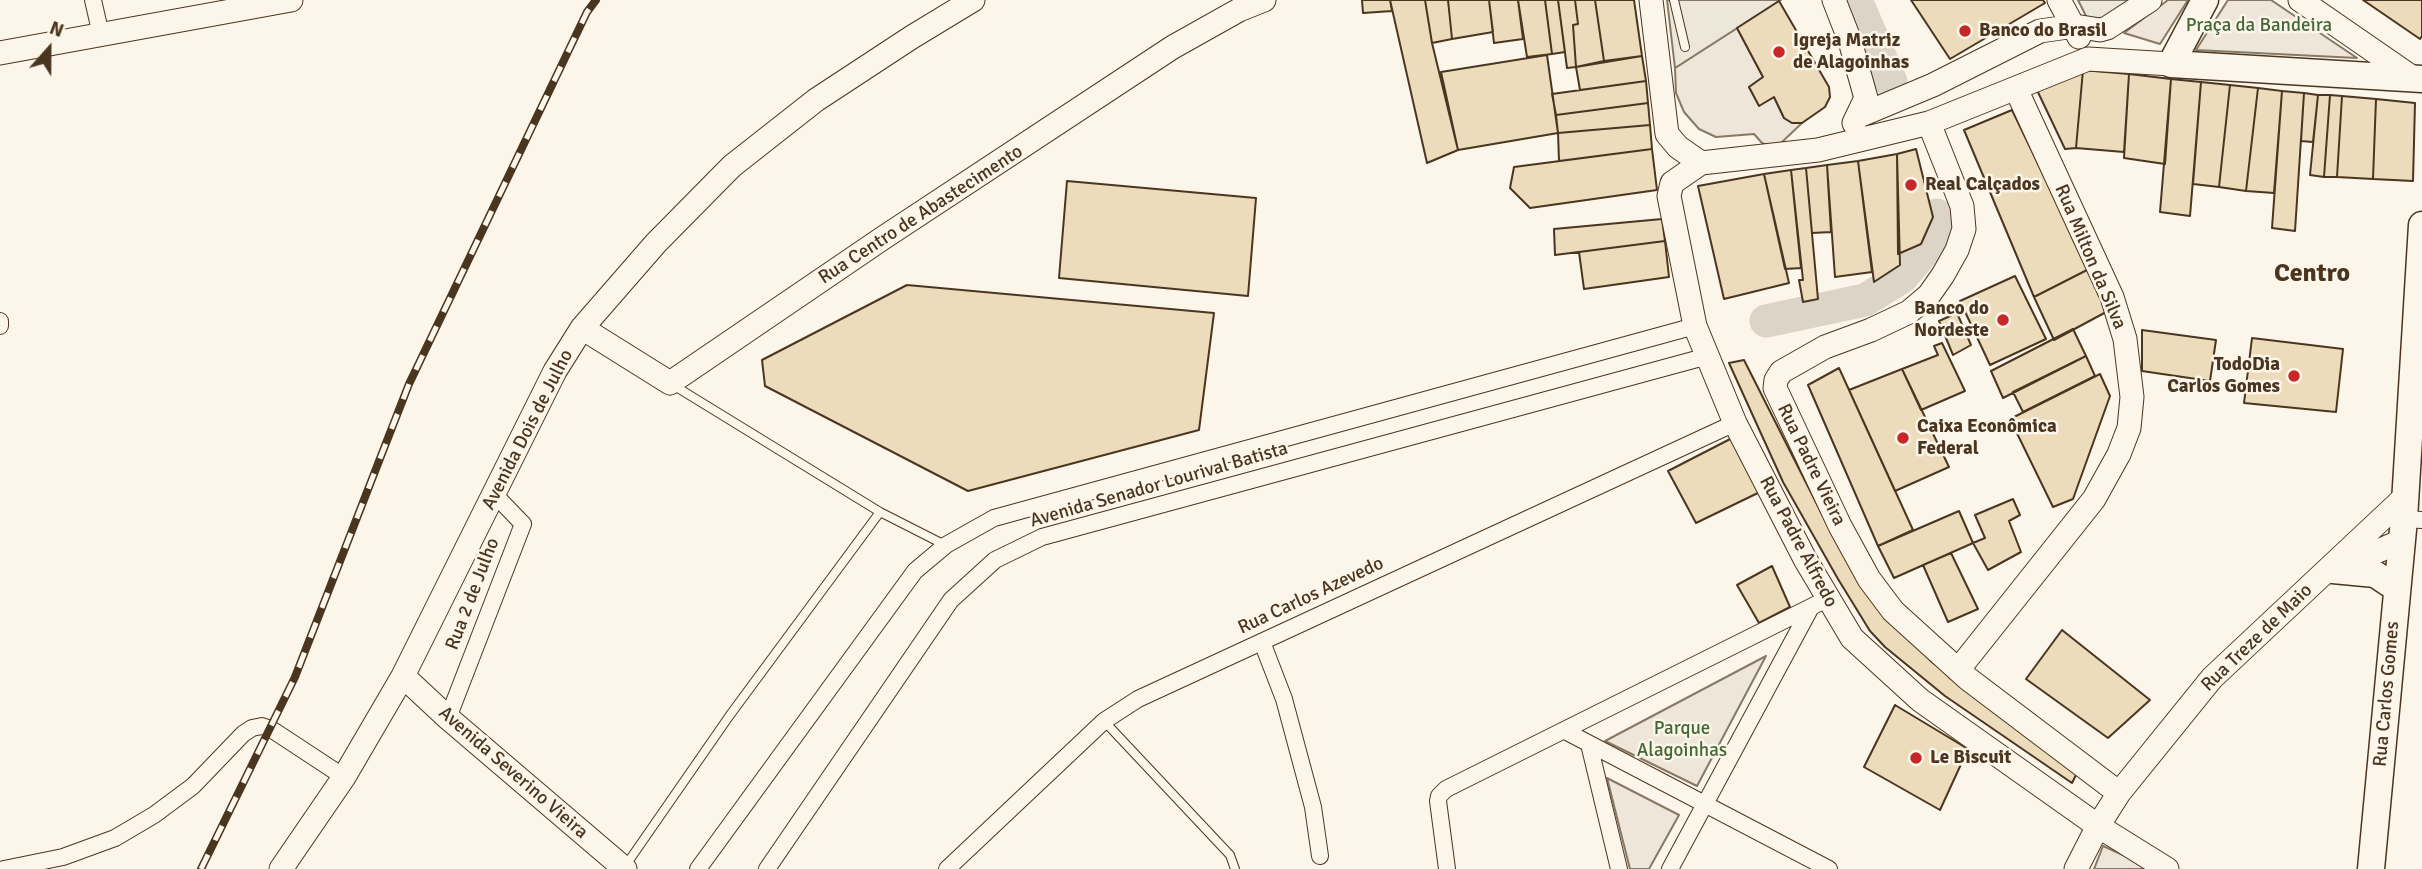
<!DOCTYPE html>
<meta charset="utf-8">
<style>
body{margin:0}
#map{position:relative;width:2422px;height:869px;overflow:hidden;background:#fbf6e9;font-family:Signika,sans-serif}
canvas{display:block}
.north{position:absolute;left:14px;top:14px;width:70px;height:70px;-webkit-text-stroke:5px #fbf6e9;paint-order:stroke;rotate:21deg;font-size:19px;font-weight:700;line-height:28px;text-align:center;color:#4a3520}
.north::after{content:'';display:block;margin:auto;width:24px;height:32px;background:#4a3520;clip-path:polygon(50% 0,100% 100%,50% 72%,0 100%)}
</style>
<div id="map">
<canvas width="2422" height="869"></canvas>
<div class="north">N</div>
</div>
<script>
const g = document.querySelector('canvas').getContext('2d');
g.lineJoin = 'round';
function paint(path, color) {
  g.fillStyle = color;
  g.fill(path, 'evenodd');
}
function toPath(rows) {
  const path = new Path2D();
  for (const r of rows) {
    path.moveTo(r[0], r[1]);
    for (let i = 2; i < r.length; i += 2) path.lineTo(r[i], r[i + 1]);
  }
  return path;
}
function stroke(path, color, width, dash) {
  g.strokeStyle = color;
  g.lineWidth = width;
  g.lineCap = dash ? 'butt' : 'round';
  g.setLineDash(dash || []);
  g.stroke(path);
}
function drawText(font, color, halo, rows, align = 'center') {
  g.font = font + ' Signika,sans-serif';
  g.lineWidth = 5;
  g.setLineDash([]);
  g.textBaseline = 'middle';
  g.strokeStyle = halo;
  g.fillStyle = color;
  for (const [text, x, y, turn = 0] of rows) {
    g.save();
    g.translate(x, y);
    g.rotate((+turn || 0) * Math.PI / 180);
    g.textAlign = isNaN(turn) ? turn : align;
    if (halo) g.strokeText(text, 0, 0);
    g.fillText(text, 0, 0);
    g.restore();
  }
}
const green = toPath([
 [2168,0,2188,0,2160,44,2124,33,2168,0],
 [2228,0,2271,0,2357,58,2196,50,2228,0],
 [1737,28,1763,77,1749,87,1759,105,1774,97,1784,118,1792,123,1802,123,1781,143,1771,146,1762,143,1754,134,1716,137,1699,129,1684,112,1676,93,1675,68,1737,28],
 [1766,656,1697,786,1605,741,1766,656],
 [1607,778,1679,815,1649,869,1630,869,1607,778],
 [2103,846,2154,869,2094,869,2103,846]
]);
paint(green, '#ede6d9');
stroke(green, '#887966', 2);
const parking = toPath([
 [1667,0,1781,0,1675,68,1667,0],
 [2078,0,2132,0,2105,19,2087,18,2078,0]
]);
paint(parking, '#ede7d9');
stroke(parking, '#887966', 2);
stroke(toPath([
 [1856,0,1891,82],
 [1766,321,1865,300,1902,277,1929,245,1935,228,1937,215]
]), '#dcd4c6', 33);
const building = toPath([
 [1362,0,1390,0,1392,11,1363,13,1362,0],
 [1390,0,1425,0,1432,43,1458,150,1427,163,1390,0],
 [1425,0,1448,0,1452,39,1432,43,1425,0],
 [1448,0,1489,0,1493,32,1452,39,1448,0],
 [1489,0,1518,0,1523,39,1494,43,1489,0],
 [1518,0,1545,0,1552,54,1527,57,1518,0],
 [1545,0,1558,0,1565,52,1552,54,1545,0],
 [1558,0,1575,0,1578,24,1573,25,1576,67,1567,68,1558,0],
 [1575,0,1595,0,1604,61,1576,67,1573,25,1578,24,1575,0],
 [1595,0,1634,0,1642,56,1604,61,1595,0],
 [1911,0,2043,0,2045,3,1950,59,1911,0],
 [2363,0,2422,0,2422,36,2420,39,2363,0],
 [1779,1,1829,87,1830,97,1825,107,1802,123,1792,123,1784,118,1774,97,1759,106,1749,87,1763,77,1737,28,1779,1],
 [1547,55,1558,133,1458,150,1441,72,1547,55],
 [1642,56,1646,81,1580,90,1576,67,1642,56],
 [2083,70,2076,148,2065,149,2036,88,2083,70],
 [2083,70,2129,74,2124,152,2076,148,2083,70],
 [2129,74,2171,79,2165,164,2124,158,2129,74],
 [2171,79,2201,82,2190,216,2160,212,2171,79],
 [1646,81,1648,103,1556,115,1552,94,1646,81],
 [2201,82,2230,85,2219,187,2193,184,2201,82],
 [2230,85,2258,88,2246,191,2219,187,2230,85],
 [2258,88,2282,91,2274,193,2246,191,2258,88],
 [2282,91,2304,93,2295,231,2272,228,2282,91],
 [2304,93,2318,95,2313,142,2301,141,2304,93],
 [2318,95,2330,95,2324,177,2310,175,2318,95],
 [2330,95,2342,96,2337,177,2324,177,2330,95],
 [2342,96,2376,99,2373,179,2337,177,2342,96],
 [2376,99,2415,103,2413,181,2373,179,2376,99],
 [1648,103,1650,125,1558,133,1556,115,1648,103],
 [2012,110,2089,269,2034,297,1964,130,2012,110],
 [1650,125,1652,149,1559,161,1558,133,1650,125],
 [1652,149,1657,190,1530,208,1510,188,1514,167,1652,149],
 [1916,149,1933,217,1921,244,1898,254,1897,154,1916,149],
 [1897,154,1900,265,1874,282,1858,161,1897,154],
 [1858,161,1872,272,1835,277,1827,165,1858,161],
 [1827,165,1831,232,1812,233,1806,168,1827,165],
 [1806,168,1818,299,1803,302,1799,280,1803,280,1791,170,1806,168],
 [1791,170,1801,268,1785,269,1764,174,1791,170],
 [1764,174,1789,283,1724,299,1698,186,1764,174],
 [1067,181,1256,198,1248,296,1059,278,1067,181],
 [1662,219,1665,241,1555,255,1554,229,1662,219],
 [1665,241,1669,277,1584,289,1579,252,1665,241],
 [2089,269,2108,311,2054,340,2034,297,2089,269],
 [2015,276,2046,339,1990,365,1960,301,2015,276],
 [907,285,1214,313,1199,430,968,491,765,386,762,360,907,285],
 [1957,313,1971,345,1953,355,1939,321,1957,313],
 [2073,329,2086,356,2003,398,1991,371,2073,329],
 [2142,330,2216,340,2210,381,2142,371,2142,330],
 [2252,338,2343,349,2336,412,2244,403,2252,338],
 [1942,343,1965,391,1921,410,1902,369,1938,355,1934,346,1942,343],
 [2086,356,2095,376,2023,412,2013,392,2086,356],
 [1744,360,1832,534,1877,606,1932,662,2077,773,2072,783,1945,696,1885,647,1870,631,1838,579,1783,482,1729,363,1744,360],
 [1839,368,1913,530,1878,546,1808,385,1839,368],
 [1902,369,1949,467,1895,491,1849,390,1902,369],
 [2100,374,2110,396,2073,499,2053,507,2010,419,2100,374],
 [1738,435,1764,490,1696,523,1668,471,1738,435],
 [2013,499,2020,515,2009,521,2021,552,1988,570,1973,543,1985,538,1975,515,2013,499],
 [1959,511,1973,543,1894,578,1878,546,1959,511],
 [1951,553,1978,609,1948,622,1923,565,1951,553],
 [1772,566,1790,607,1759,623,1737,585,1772,566],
 [2062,630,2150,700,2108,738,2026,679,2062,630],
 [1895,705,1968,749,1940,810,1864,767,1895,705]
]);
paint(building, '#ecdcbc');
stroke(building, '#4a3520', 2);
const lane = toPath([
 [1674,0,1685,47],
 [673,385,880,512,945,545],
 [1104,721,1230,855,1235,869],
 [626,865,730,715,880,512]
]);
const street = toPath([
 [93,0,101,35],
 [0,321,0,326],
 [2404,519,2422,520],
 [1262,642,1284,699,1313,807,1320,856],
 [448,718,523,524,494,494],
 [1565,731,1829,869],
 [1589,744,1619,869],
 [4,869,63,857,115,838,154,815,193,786,243,734,252,728,262,726,271,729,344,777],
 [698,869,915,571,946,545,994,518,1695,326],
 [767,869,951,600,995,560,1042,537,1708,356],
 [947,869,1104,721,1138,699,1735,423],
 [1447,869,1438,801,1439,796,1446,789,1827,599],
 [1670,869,1810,609]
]);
const secondary = toPath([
 [1651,0,1667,134,1678,147,1701,163,1818,150,1929,123,2088,59,2171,64],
 [1834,0,1850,41,1866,98,1854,123],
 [2059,0,2079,37],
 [2300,0,2413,78],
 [0,53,291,0],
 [1859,116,1933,85,2040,31,2075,26,2100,30,2107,28,2150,0],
 [1929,123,1962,206,1964,229,1957,250,1943,275,1929,295,1909,312,1871,330,1825,347,1781,372,1776,380,1775,388,1840,526,1869,579,1893,611,1967,678,2119,793],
 [1701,163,1672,183,1669,196,1695,326,1735,423,1805,559,1852,638,1920,700,2098,826,2167,869],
 [582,328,670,383,883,238,1173,47,1239,10,1264,0],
 [2337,569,2401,541],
 [1958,670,2094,499,2119,454,2129,428,2132,397,2125,339,2112,297,2016,89],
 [403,676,448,718,625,869],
 [281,869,344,777,403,676,555,371,582,328,656,243,732,166,816,100,912,37,973,0],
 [2076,869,2098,826,2119,793,2212,678,2405,497]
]);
const primary = toPath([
 [2205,0,2171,64,2422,79],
 [2333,570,2375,574,2396,588],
 [2371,869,2404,519,2422,225]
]);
stroke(lane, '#4a3520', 10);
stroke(street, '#4a3520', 18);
stroke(secondary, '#4a3520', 25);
stroke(primary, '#4a3520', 29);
stroke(lane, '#fbf6e9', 8);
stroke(street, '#fbf6e9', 16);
stroke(secondary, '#fbf6e9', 23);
stroke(primary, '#fbf6e9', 26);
const rail = toPath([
 [201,869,295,677,409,384,587,12,596,0]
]);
stroke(rail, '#4a3520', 8);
stroke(rail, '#fbf6e9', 5, [16]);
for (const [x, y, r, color] of [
 [1965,31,7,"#c62828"],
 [1779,52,7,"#c62828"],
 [1911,185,7,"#c62828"],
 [2003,320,7,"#c62828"],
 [2294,376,7,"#c62828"],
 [1903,438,7,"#c62828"],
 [1916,758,7,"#c62828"]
]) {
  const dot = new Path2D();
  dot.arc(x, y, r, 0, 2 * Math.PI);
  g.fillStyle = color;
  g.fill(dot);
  stroke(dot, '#fbf6e9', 2.5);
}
drawText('19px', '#436837', '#fbf6e9', [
 ["Praça da Bandeira",2259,26],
 ["Parque",1682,729],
 ["Alagoinhas",1682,751]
]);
drawText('bold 19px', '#4a3520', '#fbf6e9', [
 ["Banco do Brasil",1979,31],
 ["Igreja Matriz",1793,41],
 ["de Alagoinhas",1793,63],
 ["Real Calçados",1925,185],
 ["Banco do",1989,309,"right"],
 ["Nordeste",1989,331,"right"],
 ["TodoDia",2280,365,"right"],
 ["Carlos Gomes",2280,387,"right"],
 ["Caixa Econômica",1917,427],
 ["Federal",1917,449],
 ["Le Biscuit",1930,758]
], 'left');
drawText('19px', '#4a3520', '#fbf6e9', [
 ["Rua Centro de Abastecimento",921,215,-33],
 ["Rua Milton da Silva",2090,257,67],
 ["Avenida Dois de Julho",528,430,-63],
 ["Rua Padre Vieira",1811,465,64],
 ["Avenida Senador Lourival Batista",1159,485,-16],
 ["Rua Padre Alfredo",1798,542,62],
 ["Rua 2 de Julho",473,594,-69],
 ["Rua Carlos Azevedo",1311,596,-25],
 ["Rua Treze de Maio",2257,638,-44],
 ["Rua Carlos Gomes",2387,694,-85],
 ["Avenida Severino Vieira",513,773,41]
]);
drawText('bold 26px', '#4a3520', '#fbf6e9', [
 ["Centro",2312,274]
]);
</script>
